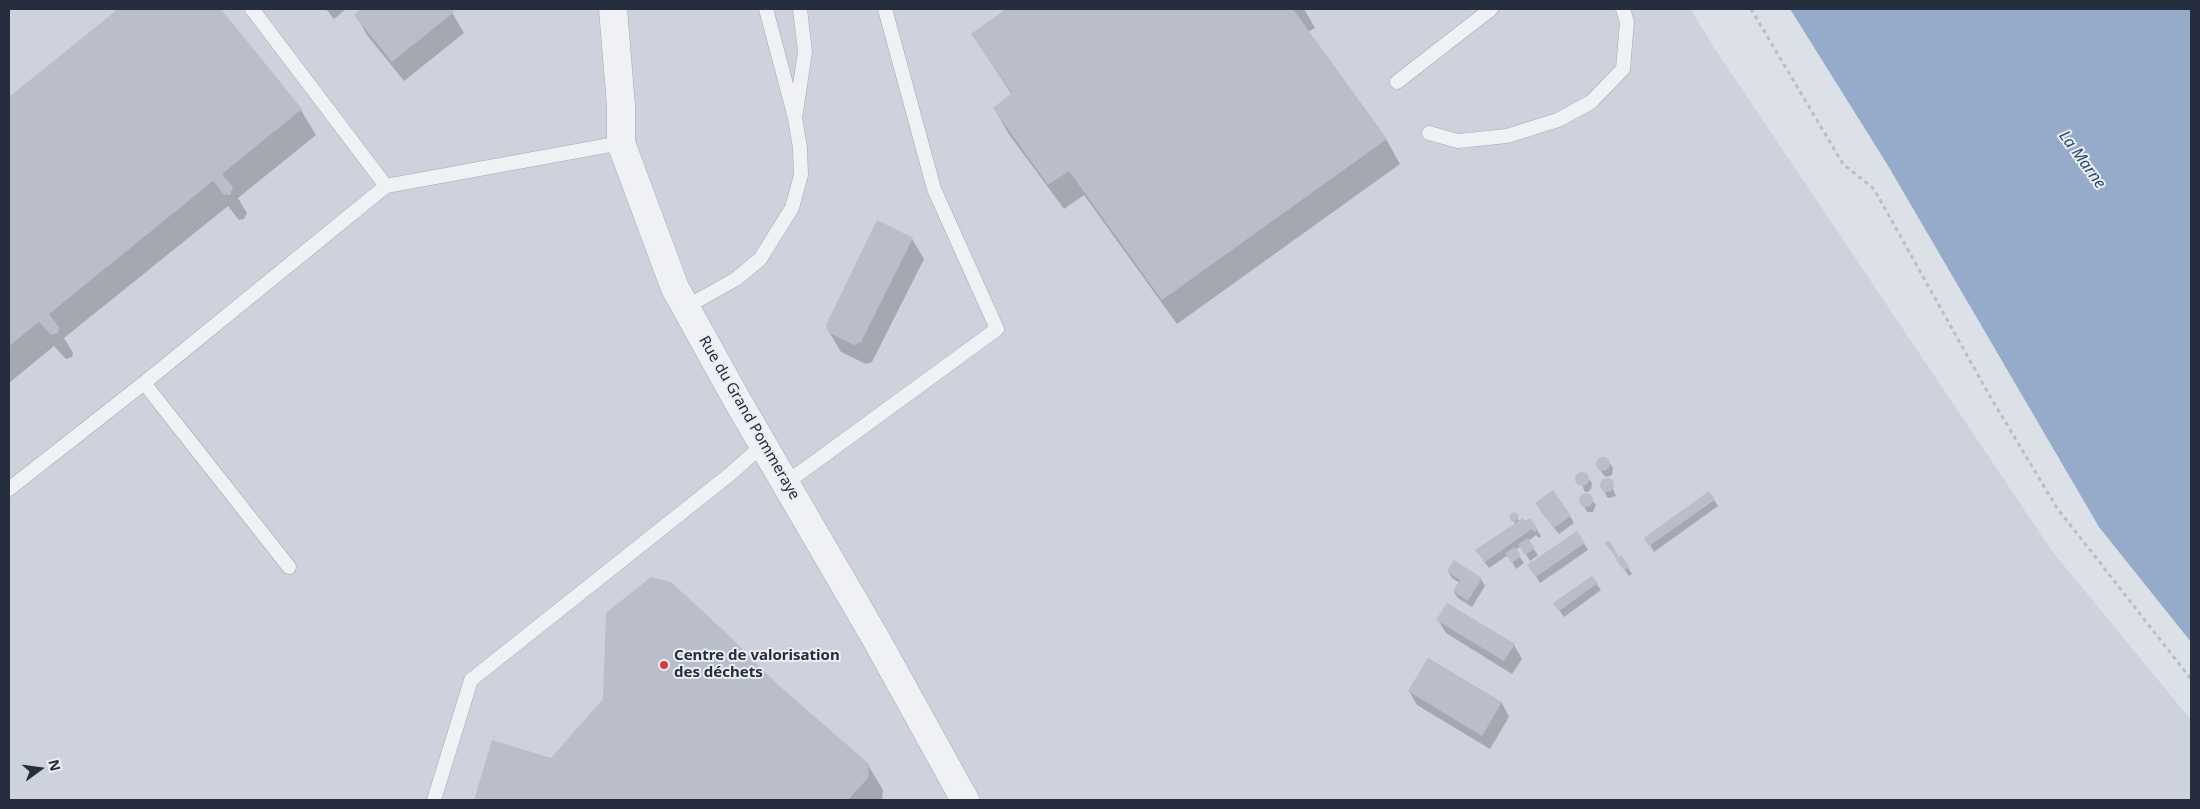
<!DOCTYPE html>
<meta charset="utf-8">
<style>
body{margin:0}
#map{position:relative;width:2200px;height:809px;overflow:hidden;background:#dce0e7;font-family:"Noto Sans",sans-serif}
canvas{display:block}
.frame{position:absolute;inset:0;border:10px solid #252d3e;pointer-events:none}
.north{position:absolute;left:15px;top:744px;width:50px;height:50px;-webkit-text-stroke:4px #ebeff5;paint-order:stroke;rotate:76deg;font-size:14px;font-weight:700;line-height:20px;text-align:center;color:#252d3e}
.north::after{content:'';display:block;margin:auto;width:18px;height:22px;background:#252d3e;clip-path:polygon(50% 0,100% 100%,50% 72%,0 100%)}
</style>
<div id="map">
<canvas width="2200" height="809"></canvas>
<div class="frame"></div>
<div class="north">N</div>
</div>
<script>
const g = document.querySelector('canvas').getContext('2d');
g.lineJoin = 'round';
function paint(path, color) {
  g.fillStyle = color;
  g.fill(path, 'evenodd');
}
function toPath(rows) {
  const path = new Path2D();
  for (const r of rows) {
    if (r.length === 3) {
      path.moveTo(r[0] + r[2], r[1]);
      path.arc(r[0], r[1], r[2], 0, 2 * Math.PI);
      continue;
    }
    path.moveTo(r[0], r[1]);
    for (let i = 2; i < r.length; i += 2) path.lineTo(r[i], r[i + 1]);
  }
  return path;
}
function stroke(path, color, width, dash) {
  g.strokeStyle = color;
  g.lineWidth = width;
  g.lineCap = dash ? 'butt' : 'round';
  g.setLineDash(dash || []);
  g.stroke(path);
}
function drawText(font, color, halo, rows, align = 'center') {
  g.font = font + ' "Noto Sans",sans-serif';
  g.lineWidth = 4;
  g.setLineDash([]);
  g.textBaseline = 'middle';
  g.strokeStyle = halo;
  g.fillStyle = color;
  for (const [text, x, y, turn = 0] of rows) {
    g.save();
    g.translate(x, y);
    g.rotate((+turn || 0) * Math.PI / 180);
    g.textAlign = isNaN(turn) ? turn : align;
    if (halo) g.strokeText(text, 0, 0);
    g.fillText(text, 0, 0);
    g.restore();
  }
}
paint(toPath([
 [9,9,1691,9,1713,46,2052,551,2191,720,2191,800,9,800]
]), '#ced2dc');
paint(toPath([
 [1790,9,2191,9,2191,642,2099,527,1887,164]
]), '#95abc9');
paint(toPath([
 [120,9,219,9,301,110,316,135,238,198,247,213,244,219,239,220,228,206,64,338,73,353,72,357,66,359,54,346,9,383,9,99],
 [326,9,346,9,334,19],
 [363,9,450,9,464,33,404,81,367,35,356,15],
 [1009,9,1304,9,1315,28,1308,32,1386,139,1400,164,1177,324,1084,195,1064,209,1008,133,994,108,1012,95,972,34],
 [912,239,924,259,872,362,866,364,841,352,829,332],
 [1602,459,1609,462,1613,468,1612,475,1606,477,1602,473,1598,466],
 [1583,473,1592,483,1591,489,1588,492,1585,492,1578,476],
 [1604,480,1610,481,1616,496,1609,498,1607,497,1602,485],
 [1587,494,1596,505,1593,512,1587,512,1582,502,1581,498],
 [1714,500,1718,506,1654,552,1650,545],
 [1540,510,1570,516,1574,523,1559,534],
 [1513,514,1520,521,1537,530,1541,536,1539,538,1536,535,1528,541,1538,555,1530,561,1521,546,1515,550,1524,563,1516,569,1508,555,1489,568,1481,557,1515,524,1511,515],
 [1584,543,1588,550,1540,583,1529,565],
 [1611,550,1619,558,1621,557,1632,574,1629,576],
 [1448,571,1481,579,1485,586,1472,607,1458,598,1454,592,1460,583,1452,578],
 [1591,577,1601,590,1564,617,1559,610],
 [1438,620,1514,645,1522,659,1512,674,1446,633],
 [1429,659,1502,703,1509,717,1490,749,1417,705,1409,691],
 [776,684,868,765,883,790,882,800,475,800,493,741,552,759]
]), '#0003');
paint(toPath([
 [118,9,221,9,302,109,222,174,233,187,230,195,224,195,213,181,49,314,59,327,58,333,51,335,39,322,9,346,9,97],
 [361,9,451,9,454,12,392,62,354,15],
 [1006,9,1293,9,1387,139,1162,300,1069,171,1048,185,993,108,1012,93,971,34],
 [877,220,913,238,861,342,854,345,828,332,826,325],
 [1603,464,7],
 [1582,479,7],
 [1607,485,7],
 [1553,490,1571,516,1554,528,1535,503],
 [1709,491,1715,499,1649,546,1644,538],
 [1586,500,7],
 [1514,517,4.5],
 [1523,518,1525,521,1530,518,1538,529,1534,532,1532,529,1485,562,1475,550],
 [1577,531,1585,543,1536,577,1527,565],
 [1528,538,1535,548,1525,555,1518,544],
 [1609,540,1619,557,1621,555,1629,567,1624,570,1616,560,1617,559,1605,543],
 [1515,547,1521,556,1512,563,1505,553],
 [1454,560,1482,578,1468,601,1453,591,1460,580,1447,571],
 [1592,576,1598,583,1559,611,1553,603],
 [651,577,671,582,723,630,776,683,869,764,868,778,848,800,474,800,492,740,551,758,603,699,606,613],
 [1447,603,1515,644,1504,661,1436,620],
 [1428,658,1502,702,1482,736,1408,691]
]), '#b9beca');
const service = toPath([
 [252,9,386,186,621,143],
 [1397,82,1491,9],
 [796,112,805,52,800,9],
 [1429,133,1458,141,1507,136,1558,120,1591,102,1623,69,1627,22,1623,9],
 [686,307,736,279,760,259,792,208,801,175,800,148,795,118,766,9],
 [144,383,289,567],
 [786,483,997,329,934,189,885,9],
 [9,489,144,383,386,186],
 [434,800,471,680,729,475,764,444]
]);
const minor = toPath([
 [613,9,621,106,621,143,675,288,737,400,876,639,965,800]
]);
stroke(service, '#a5aab4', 15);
stroke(minor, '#a5aab4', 29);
stroke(toPath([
 [1751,9,1843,164,1874,189,1988,393,2057,508,2191,679]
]), '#babec5', 3, [4, 4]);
stroke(service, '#eff1f5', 14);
stroke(minor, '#eff1f5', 28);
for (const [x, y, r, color] of [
 [664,665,5,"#d23b47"]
]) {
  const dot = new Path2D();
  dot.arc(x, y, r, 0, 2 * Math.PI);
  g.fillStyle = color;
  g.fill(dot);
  stroke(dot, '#ebeff5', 2);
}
drawText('15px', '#252d3e', '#ebeff5', [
 ["Rue du Grand Pommeraye",749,418,60]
]);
drawText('bold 15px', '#252d3e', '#ebeff5', [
 ["Centre de valorisation",674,656],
 ["des déchets",674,673]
], 'left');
drawText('italic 16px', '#2e4873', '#ebeff5', [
 ["La Marne",2082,160,54]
]);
</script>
